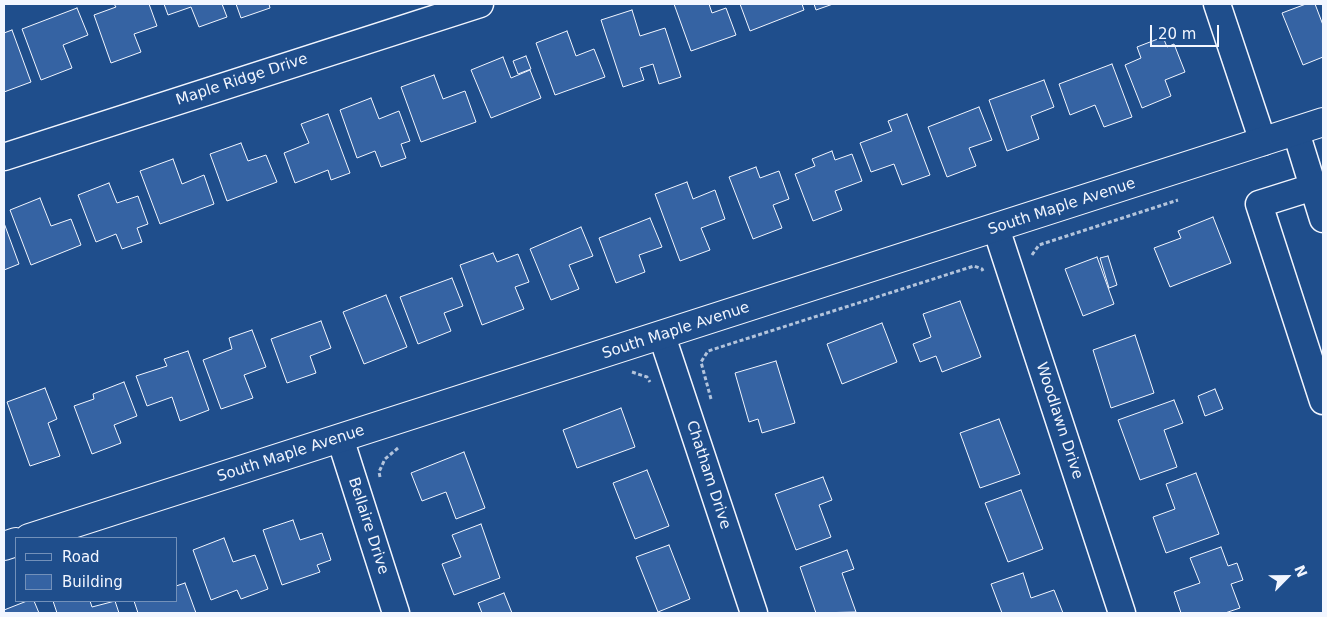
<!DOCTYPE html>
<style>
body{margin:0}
#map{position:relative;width:1327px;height:617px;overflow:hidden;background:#1f4e8c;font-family:"DejaVu Sans",sans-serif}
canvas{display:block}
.frame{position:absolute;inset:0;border:5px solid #f2f6ff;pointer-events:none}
.legend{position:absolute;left:15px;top:537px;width:162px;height:65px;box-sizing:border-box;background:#1f4e8c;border:1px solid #7391ba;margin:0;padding:6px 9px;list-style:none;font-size:15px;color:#f2f6ff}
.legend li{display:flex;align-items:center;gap:10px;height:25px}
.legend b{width:25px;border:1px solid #7391ba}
.north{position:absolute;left:1262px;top:552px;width:50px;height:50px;-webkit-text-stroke:4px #1f4e8c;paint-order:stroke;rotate:67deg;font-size:14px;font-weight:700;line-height:20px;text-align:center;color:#f2f6ff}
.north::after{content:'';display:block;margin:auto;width:18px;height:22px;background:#f2f6ff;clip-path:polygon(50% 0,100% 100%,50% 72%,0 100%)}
.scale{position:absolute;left:1150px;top:25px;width:69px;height:22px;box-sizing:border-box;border:2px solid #f2f6ff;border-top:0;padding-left:6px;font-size:15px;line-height:18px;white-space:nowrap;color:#f2f6ff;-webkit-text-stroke:4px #1f4e8c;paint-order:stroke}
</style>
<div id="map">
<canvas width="1327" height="617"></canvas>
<div class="frame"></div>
<ul class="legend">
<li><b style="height:6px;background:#1f4e8c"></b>Road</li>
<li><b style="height:14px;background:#3563a3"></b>Building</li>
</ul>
<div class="north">N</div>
<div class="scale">20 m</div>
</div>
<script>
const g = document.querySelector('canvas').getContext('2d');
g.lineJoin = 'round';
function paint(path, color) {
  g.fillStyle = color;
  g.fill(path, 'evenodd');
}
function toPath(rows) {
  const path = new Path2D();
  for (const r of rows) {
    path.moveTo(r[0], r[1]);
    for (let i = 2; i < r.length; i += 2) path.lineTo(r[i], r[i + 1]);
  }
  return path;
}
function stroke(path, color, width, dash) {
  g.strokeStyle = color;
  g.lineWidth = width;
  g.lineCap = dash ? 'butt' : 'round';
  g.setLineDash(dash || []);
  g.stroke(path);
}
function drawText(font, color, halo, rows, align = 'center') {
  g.font = font + ' "DejaVu Sans",sans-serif';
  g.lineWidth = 4;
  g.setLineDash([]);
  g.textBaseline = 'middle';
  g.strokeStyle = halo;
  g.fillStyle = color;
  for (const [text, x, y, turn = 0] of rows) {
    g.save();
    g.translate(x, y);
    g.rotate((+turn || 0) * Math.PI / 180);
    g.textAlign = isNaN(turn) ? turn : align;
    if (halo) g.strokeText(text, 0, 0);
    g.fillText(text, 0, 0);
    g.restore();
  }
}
const building = toPath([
 [114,4,149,4,157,26,134,34,141,52,111,63,94,15,116,7,114,4],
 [164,4,222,4,227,17,199,27,191,7,168,15,164,4],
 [236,4,269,4,270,8,241,18,236,4],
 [674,4,709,4,712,13,726,8,736,35,691,51,674,4],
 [740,4,802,4,804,10,750,31,740,4],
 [814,4,833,4,816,10,814,4],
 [1306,4,1315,4,1323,25,1323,57,1303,65,1282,13,1306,4],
 [77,8,88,35,63,45,72,68,41,80,22,29,77,8],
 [632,10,640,36,665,28,681,77,659,84,653,64,640,68,644,80,623,87,601,20,632,10],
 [12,30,31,82,4,92,4,33,12,30],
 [567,31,576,56,594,49,605,77,555,95,536,43,567,31],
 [1163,37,1167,47,1174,44,1185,72,1165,80,1171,96,1142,108,1125,65,1141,58,1137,47,1163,37],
 [526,56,531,69,518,74,513,61,526,56],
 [503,57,511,78,530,70,541,98,491,118,471,70,503,57],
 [1112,64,1132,117,1104,127,1095,105,1070,115,1059,84,1112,64],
 [434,75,443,99,465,91,476,122,421,142,401,87,434,75],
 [1044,80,1054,107,1031,116,1039,139,1007,151,989,100,1044,80],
 [371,98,379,119,399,111,410,141,401,144,406,158,381,167,375,151,357,158,340,110,371,98],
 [979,107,992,140,969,148,976,166,947,177,928,127,979,107],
 [328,114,350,173,331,180,328,170,295,183,284,153,309,143,301,124,328,114],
 [907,114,930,175,902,185,894,164,871,172,860,143,892,131,888,121,907,114],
 [241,143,248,161,266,155,277,182,227,201,210,154,241,143],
 [832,151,835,160,852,154,862,181,835,191,842,210,813,221,795,174,815,166,812,159,832,151],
 [173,159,182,184,204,175,214,204,160,224,140,171,173,159],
 [756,167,760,178,779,171,789,199,773,205,782,228,753,239,729,177,756,167],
 [687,182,693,199,715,190,725,219,701,228,710,250,680,261,655,194,687,182],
 [109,183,117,203,138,196,148,224,137,228,142,242,122,249,116,234,96,242,78,195,109,183],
 [40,198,51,226,71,219,81,245,31,265,10,210,40,198],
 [1213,217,1231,263,1170,287,1154,248,1181,238,1178,231,1213,217],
 [650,218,662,247,639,255,645,272,616,283,599,238,650,218],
 [4,223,19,264,4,270,4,223],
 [581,227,593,256,569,265,579,289,551,300,530,249,581,227],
 [493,253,497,262,518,254,529,282,515,287,524,309,482,325,460,265,493,253],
 [1108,256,1117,285,1109,288,1100,258,1108,256],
 [1097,257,1114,304,1083,316,1065,269,1097,257],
 [452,278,463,306,444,313,451,331,418,344,400,297,452,278],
 [386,295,407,347,364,364,343,312,386,295],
 [960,301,981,357,942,372,936,356,920,362,913,344,931,337,923,314,960,301],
 [321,321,331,348,310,356,316,373,287,383,271,339,321,321],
 [882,323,897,362,842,384,827,344,882,323],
 [252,330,266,367,244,375,253,398,221,409,203,360,232,349,229,338,252,330],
 [1135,335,1154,393,1111,408,1093,350,1135,335],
 [188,351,209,410,180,421,172,397,147,406,136,376,167,366,164,359,188,351],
 [776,361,795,423,762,433,758,419,749,422,735,373,776,361],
 [124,382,137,416,114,425,121,443,92,454,74,406,94,399,93,394,124,382],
 [45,388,57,419,48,423,60,456,30,466,7,402,45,388],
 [1215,389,1223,409,1205,416,1198,396,1215,389],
 [1174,400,1183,423,1164,430,1177,467,1140,480,1118,420,1174,400],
 [621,408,635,447,577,468,563,430,621,408],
 [999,419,1020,474,980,488,960,433,999,419],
 [464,452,485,508,456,519,446,492,422,501,411,473,464,452],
 [647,470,669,526,635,539,613,483,647,470],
 [1196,473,1219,534,1166,553,1153,517,1175,509,1166,484,1196,473],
 [823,477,832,500,819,505,831,537,796,550,775,494,823,477],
 [1021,490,1043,549,1008,562,985,503,1021,490],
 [293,520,300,540,322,533,331,560,317,565,320,572,282,585,263,530,293,520],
 [481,524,500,578,454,595,442,564,461,557,452,535,481,524],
 [224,538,233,562,255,555,268,589,241,599,237,590,211,600,193,550,224,538],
 [669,545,690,599,658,612,636,557,669,545],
 [1221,547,1228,566,1237,563,1243,580,1231,584,1240,608,1225,613,1181,613,1174,592,1200,583,1190,558,1221,547],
 [847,550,854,569,842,573,856,612,816,613,800,567,847,550],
 [1023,573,1031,598,1054,590,1063,613,1002,613,991,584,1023,573],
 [185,583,196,613,138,613,134,601,176,601,176,586,185,583],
 [504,593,512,613,482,613,478,603,504,593],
 [27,601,34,601,39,613,4,613,4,610,27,601],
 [53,601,90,601,92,607,115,601,119,613,57,613,53,601]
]);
paint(building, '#3563a3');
stroke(building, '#f2f6ff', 1);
const minor = toPath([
 [1217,4,1263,142],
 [1296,132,1323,219],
 [4,157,480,4],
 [1313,187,1259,204,1323,401],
 [996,228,1122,613],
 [662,336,754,613],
 [340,438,396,613]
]);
const major = toPath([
 [29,538,1323,122],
 [4,546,16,542]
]);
stroke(minor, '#f2f6ff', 29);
stroke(major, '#f2f6ff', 30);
stroke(toPath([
 [1032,255,1039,245,1178,200],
 [632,372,647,377,650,382],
 [711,399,701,362,708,351,974,266,982,269,983,271],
 [380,477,379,472,385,459,398,448]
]), '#b3c4dc', 3, [4, 2.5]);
stroke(minor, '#1f4e8c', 26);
stroke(major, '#1f4e8c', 28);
drawText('15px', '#f2f6ff', '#1f4e8c', [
 ["Maple Ridge Drive",242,80,-18],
 ["South Maple Avenue",1062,207,-18],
 ["South Maple Avenue",676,331,-18],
 ["Woodlawn Drive",1059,421,72],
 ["South Maple Avenue",291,454,-18],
 ["Chatham Drive",708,475,72],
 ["Bellaire Drive",368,526,72]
]);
</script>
